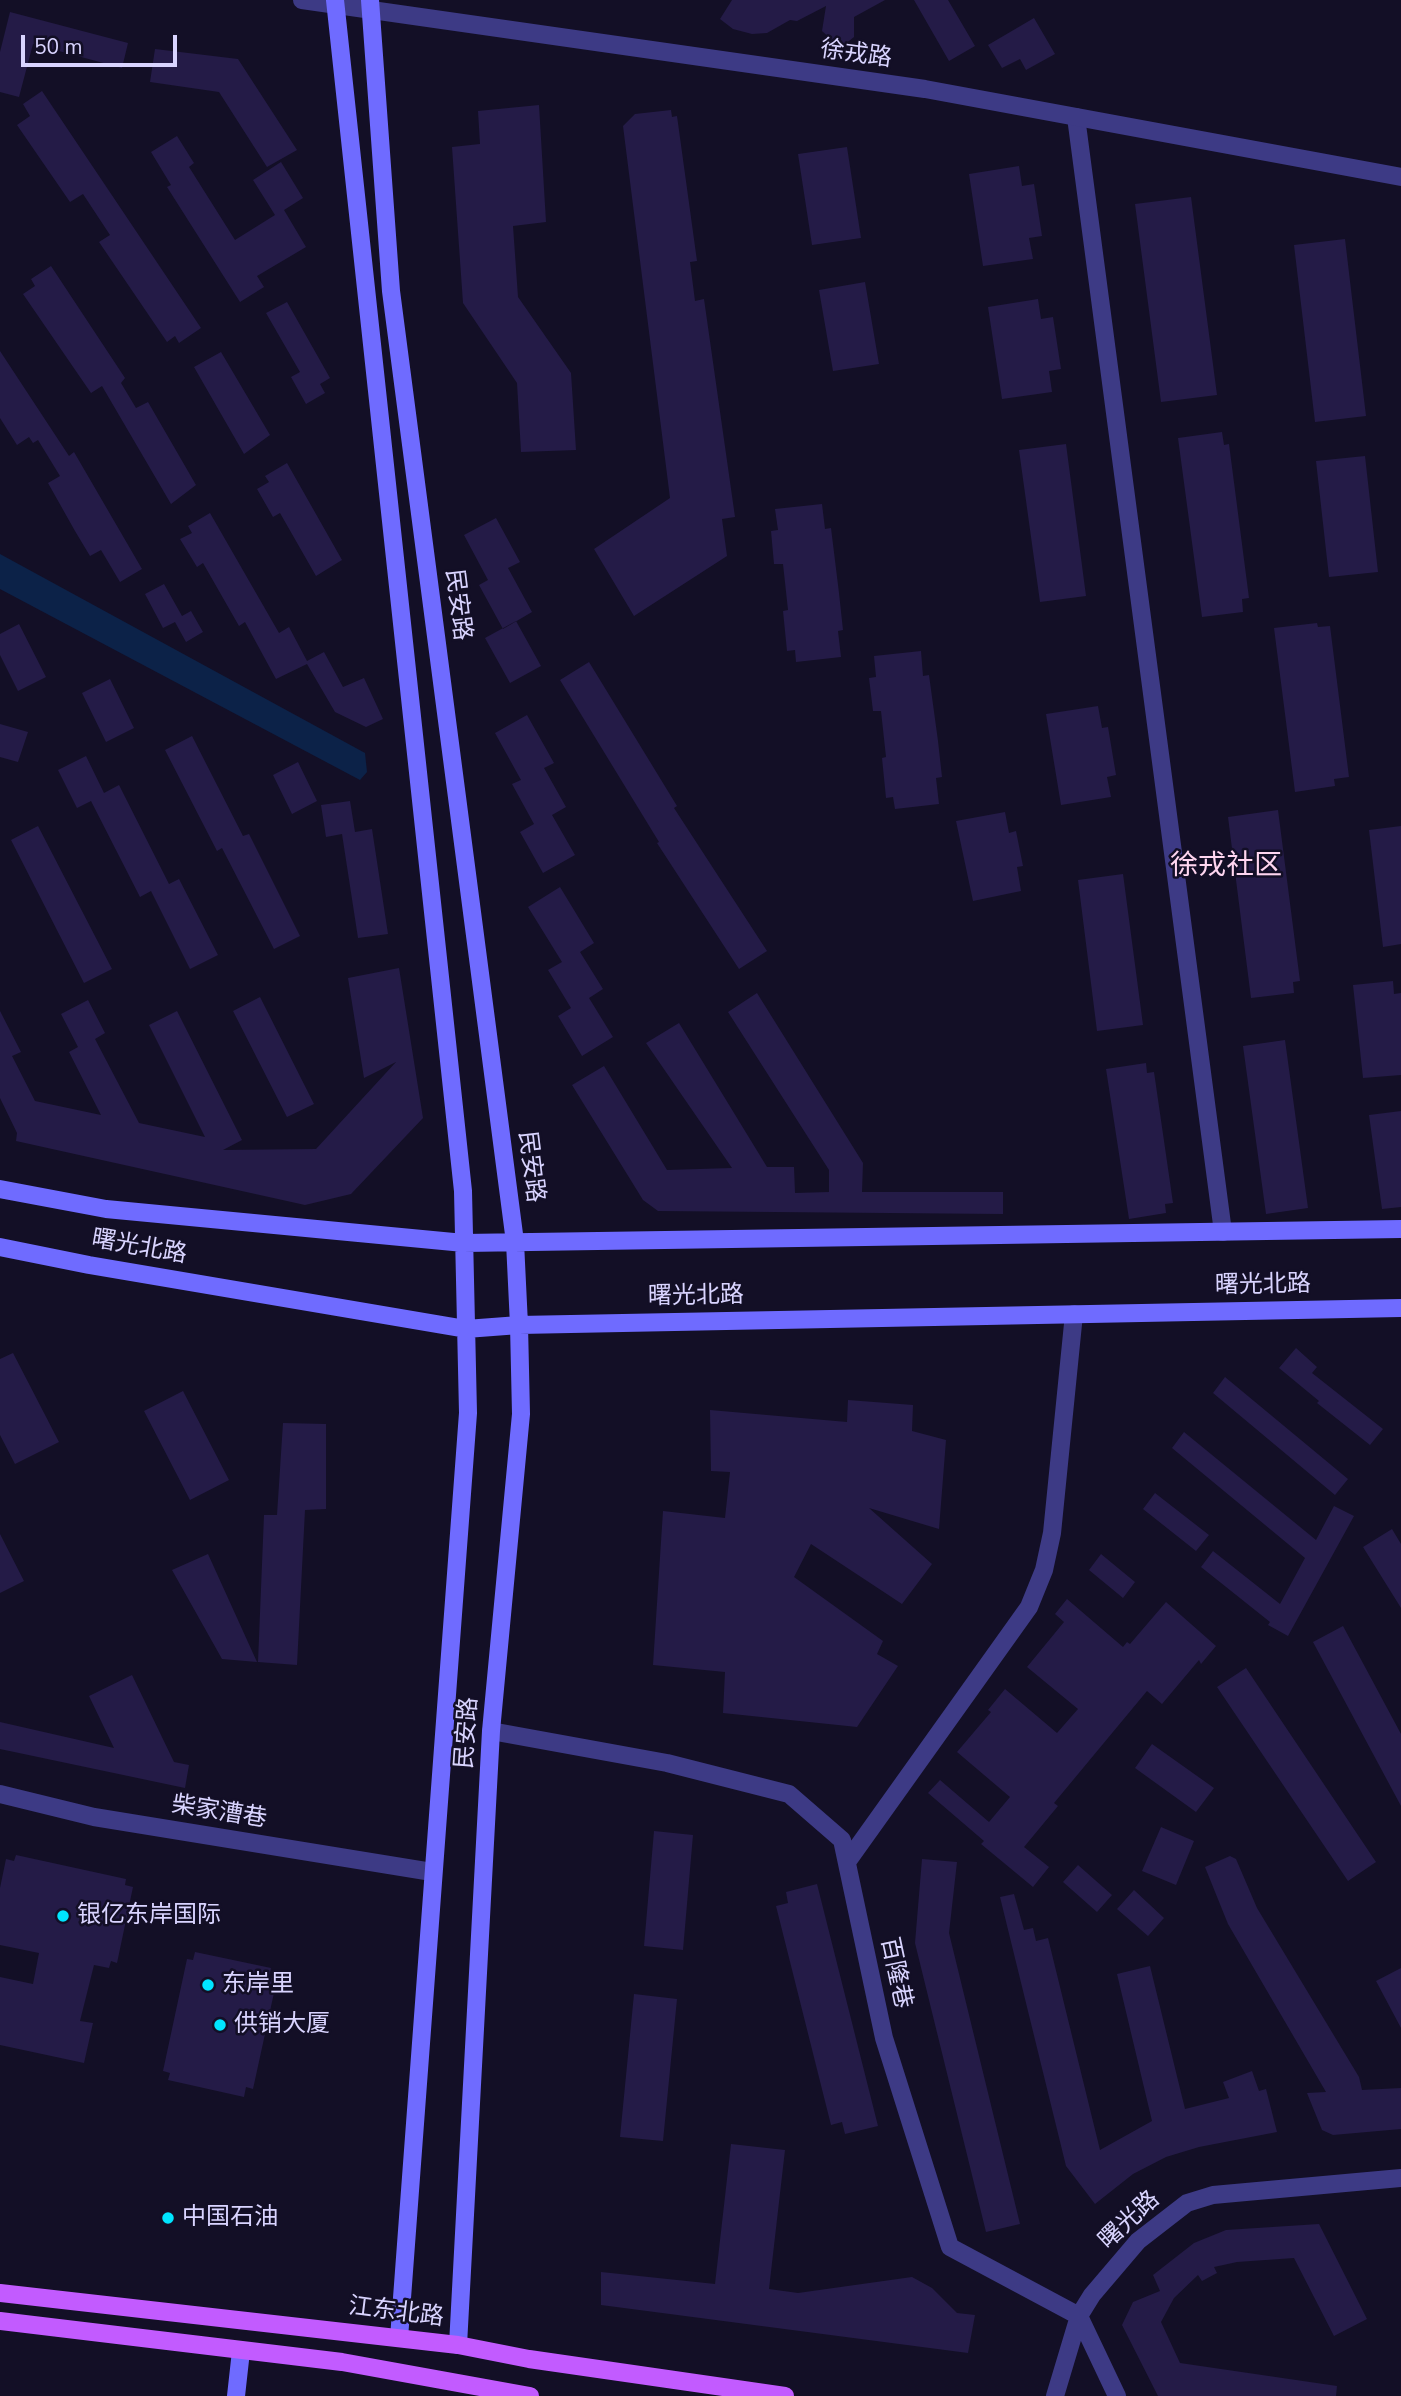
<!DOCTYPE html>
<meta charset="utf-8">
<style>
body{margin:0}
#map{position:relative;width:1401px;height:2396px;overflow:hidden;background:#130f26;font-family:"Nunito Sans",sans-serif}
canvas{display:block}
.scale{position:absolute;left:21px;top:35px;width:156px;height:32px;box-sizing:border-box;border:4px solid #d9d4ff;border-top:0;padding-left:9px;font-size:21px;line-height:24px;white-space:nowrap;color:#d9d4ff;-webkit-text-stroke:5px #130f26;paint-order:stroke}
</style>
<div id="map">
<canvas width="1401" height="2396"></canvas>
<div class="scale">50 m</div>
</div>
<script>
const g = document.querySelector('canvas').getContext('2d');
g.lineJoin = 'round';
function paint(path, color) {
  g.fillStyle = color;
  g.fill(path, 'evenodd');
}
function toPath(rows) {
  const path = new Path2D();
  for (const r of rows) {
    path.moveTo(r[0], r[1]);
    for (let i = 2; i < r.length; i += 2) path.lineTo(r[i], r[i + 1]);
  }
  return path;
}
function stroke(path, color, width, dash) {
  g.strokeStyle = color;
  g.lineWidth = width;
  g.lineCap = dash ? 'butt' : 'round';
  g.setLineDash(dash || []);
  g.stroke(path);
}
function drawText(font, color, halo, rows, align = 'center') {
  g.font = font + ' "Nunito Sans","Noto Sans SC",sans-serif';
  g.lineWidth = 5;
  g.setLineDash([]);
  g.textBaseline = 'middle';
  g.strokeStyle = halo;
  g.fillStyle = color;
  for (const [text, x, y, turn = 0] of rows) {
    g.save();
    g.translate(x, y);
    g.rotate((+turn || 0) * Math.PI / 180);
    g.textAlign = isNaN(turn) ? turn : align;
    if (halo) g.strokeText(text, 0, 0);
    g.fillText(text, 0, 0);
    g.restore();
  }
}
paint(toPath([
 [0,554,365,753,367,772,360,780,0,589]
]), '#0c2248');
paint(toPath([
 [732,0,885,0,854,17,854,37,844,45,833,41,822,31,826,6,797,21,790,20,767,33,752,34,733,29,720,19],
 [914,0,948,0,975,46,949,61],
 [10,12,128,43,122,68,33,44,19,97,0,92,0,52],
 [1034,18,1055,54,1026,70,1020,59,1002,68,988,45],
 [155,49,238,59,297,150,267,167,219,92,150,82],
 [42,91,201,328,179,343,175,336,167,342,99,242,110,235,83,194,70,202,17,125,30,116,23,104],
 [539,105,546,222,513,226,518,297,571,373,576,450,521,452,517,383,463,303,452,147,480,144,478,111],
 [671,110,672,117,677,116,697,261,690,262,695,301,704,299,735,517,722,519,727,556,634,616,594,549,670,498,623,126,635,114],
 [177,136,194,163,189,167,235,240,275,215,253,180,281,162,303,198,284,210,306,247,257,276,264,287,240,302,167,187,171,185,151,152],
 [847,147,861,238,812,245,798,154],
 [1019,166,1022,186,1034,184,1042,236,1029,238,1033,259,983,266,969,174],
 [1191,197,1217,395,1161,402,1135,204],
 [1345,239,1366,416,1315,422,1294,245],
 [51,266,125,378,121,383,136,408,148,402,196,485,171,504,102,386,91,393,23,294,35,286,31,279],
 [865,282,879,364,833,371,819,290],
 [1038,299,1041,319,1053,317,1061,369,1049,371,1052,392,1002,399,988,307],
 [287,302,330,378,320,384,325,393,306,404,291,377,300,372,266,313],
 [0,351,69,456,74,452,142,569,120,582,101,550,90,556,75,531,48,483,60,476,38,440,33,443,29,437,17,445,0,418],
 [221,352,270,435,244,454,194,367],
 [1222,432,1224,445,1229,444,1249,598,1242,599,1243,612,1202,617,1178,438],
 [1066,444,1086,596,1040,602,1019,450],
 [1365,456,1378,572,1329,577,1316,461],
 [287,463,342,560,316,576,280,513,273,517,257,489,269,482,265,476],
 [822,504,825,529,831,528,839,593,843,630,838,631,841,657,796,662,795,650,787,651,783,611,788,610,783,564,774,564,771,531,778,530,775,509],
 [210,513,279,633,289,627,307,661,324,652,343,687,364,678,383,719,366,727,335,712,307,664,276,679,245,622,239,626,203,563,197,567,180,539,192,533,188,526],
 [496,518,520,562,508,568,532,612,503,629,479,585,488,580,464,535],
 [164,584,182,616,191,611,203,632,186,642,175,622,163,628,145,594],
 [516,621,541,666,510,683,485,638],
 [1317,623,1318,627,1330,626,1349,777,1334,779,1335,786,1295,792,1274,628],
 [19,624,46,677,18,691,0,655,0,634],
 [921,651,923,676,929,675,938,741,942,777,936,778,939,804,895,809,893,797,886,798,882,758,886,757,881,711,873,711,869,678,876,677,874,656],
 [589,662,677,806,674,808,767,951,739,969,657,843,659,842,560,680],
 [110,679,134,728,106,742,82,693],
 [1098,706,1102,728,1108,727,1116,775,1107,777,1111,797,1061,805,1046,714],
 [527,715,554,763,544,768,566,807,552,815,575,855,543,873,520,832,534,824,512,784,521,780,495,733],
 [0,724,28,732,18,762,0,757],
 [192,736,243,836,249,834,300,936,274,949,222,848,217,851,165,750],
 [86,756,104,793,119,785,169,884,179,879,218,955,190,969,151,891,140,897,91,801,77,808,58,770],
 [298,762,317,801,292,814,273,775],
 [350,801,355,832,372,829,388,934,358,938,342,834,326,837,321,805],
 [1278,810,1300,981,1293,982,1294,993,1251,998,1228,817],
 [1005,812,1009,833,1016,831,1023,866,1017,867,1021,891,973,901,956,821],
 [38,826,112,969,84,983,11,840],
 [1401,826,1401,944,1383,947,1369,830],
 [1123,874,1143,1025,1097,1031,1078,880],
 [560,887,594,943,580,952,603,989,589,998,613,1037,582,1056,558,1016,571,1008,548,970,562,962,528,907],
 [399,968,423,1118,351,1194,305,1205,16,1141,17,1133,0,1098,0,1011,21,1052,12,1056,35,1101,101,1115,69,1052,78,1047,61,1014,88,1000,105,1033,95,1039,139,1123,205,1137,149,1025,177,1011,242,1140,223,1150,316,1149,396,1062,364,1078,348,978],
 [1393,981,1394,994,1401,993,1401,1075,1363,1078,1353,985],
 [757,993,863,1163,862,1192,1003,1192,1003,1214,658,1211,643,1200,572,1085,604,1066,667,1170,732,1168,646,1043,679,1023,767,1167,794,1167,795,1193,829,1192,829,1170,728,1012],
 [260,997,314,1104,287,1117,233,1011],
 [1285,1040,1308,1208,1266,1214,1243,1046],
 [1146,1063,1147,1073,1154,1072,1173,1203,1165,1204,1166,1213,1129,1219,1106,1069],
 [1401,1111,1401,1207,1382,1209,1369,1115],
 [1296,1348,1317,1367,1312,1373,1383,1429,1370,1445,1317,1403,1319,1401,1279,1368],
 [13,1353,59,1442,15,1464,0,1435,0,1359],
 [1225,1377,1348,1479,1335,1495,1213,1393],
 [183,1391,229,1480,190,1500,144,1411],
 [848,1400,913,1405,912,1431,946,1440,939,1529,869,1508,932,1564,902,1604,811,1544,794,1577,883,1641,877,1654,898,1666,857,1727,723,1713,725,1672,653,1665,663,1511,725,1518,730,1472,711,1471,710,1410,847,1422],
 [283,1423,326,1424,326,1509,305,1510,297,1665,258,1662,264,1515,277,1515],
 [1184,1432,1316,1540,1334,1506,1354,1516,1288,1636,1268,1625,1270,1622,1201,1567,1213,1551,1280,1604,1305,1558,1172,1448],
 [1155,1493,1209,1535,1196,1551,1143,1509],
 [1392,1529,1401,1544,1401,1608,1363,1547],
 [0,1534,24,1581,0,1593],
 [208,1554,257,1662,222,1659,172,1570],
 [1101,1554,1135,1582,1123,1598,1089,1570],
 [1067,1599,1123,1647,1127,1642,1130,1644,1166,1602,1216,1646,1201,1664,1199,1660,1162,1704,1147,1691,1054,1803,1058,1806,1024,1847,1049,1867,1033,1887,981,1844,984,1841,928,1793,940,1780,989,1822,1010,1797,957,1752,991,1712,988,1710,1005,1689,1057,1733,1078,1709,1027,1667,1064,1622,1055,1614],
 [1343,1626,1401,1734,1401,1806,1313,1642],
 [1246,1668,1376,1862,1348,1881,1217,1687],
 [132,1675,174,1762,189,1765,185,1788,0,1749,0,1722,114,1748,89,1696],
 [1152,1744,1214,1788,1196,1812,1135,1768],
 [1161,1827,1194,1841,1176,1885,1142,1871],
 [654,1831,693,1835,683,1950,644,1946],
 [16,1855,126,1879,125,1885,133,1887,117,1963,111,1961,109,1968,94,1965,80,2021,93,2023,84,2063,0,2045,0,1977,33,1984,39,1953,0,1945,0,1888,6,1859,14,1861],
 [1230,1856,1236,1859,1257,1908,1359,2077,1362,2090,1401,2088,1401,2129,1333,2135,1322,2130,1307,2093,1326,2092,1228,1924,1205,1867],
 [922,1859,957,1862,949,1933,1020,2224,986,2232,915,1943],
 [1078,1865,1112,1895,1097,1912,1063,1882],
 [817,1884,878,2126,845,2134,842,2122,831,2125,776,1906,788,1903,786,1892],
 [1134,1890,1164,1918,1148,1936,1117,1909],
 [1014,1894,1024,1930,1033,1928,1036,1941,1048,1938,1100,2150,1152,2121,1117,1974,1150,1966,1185,2109,1229,2098,1223,2082,1252,2071,1259,2091,1266,2089,1277,2132,1199,2147,1166,2157,1133,2174,1095,2204,1066,2166,1000,1897],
 [195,1952,271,1968,269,1977,277,1979,253,2089,246,2087,244,2097,168,2080,170,2073,163,2071,187,1959,193,1960],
 [1401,1968,1401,2028,1376,1981],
 [634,1994,677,1999,663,2141,620,2137],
 [731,2144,785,2150,769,2289,798,2293,912,2277,932,2288,957,2313,975,2315,968,2353,601,2305,601,2272,715,2284],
 [1319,2224,1367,2319,1334,2336,1294,2258,1237,2262,1214,2267,1217,2273,1202,2281,1198,2275,1174,2298,1161,2322,1180,2363,1337,2386,1336,2396,1158,2396,1122,2325,1133,2302,1160,2291,1153,2275,1194,2243,1226,2230]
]), '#241b47');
stroke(toPath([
 [1076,117,1223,1232],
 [491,1731,667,1763,789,1794,842,1840,884,2038,950,2247,1079,2316,1117,2396],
 [847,1862,1029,1607,1044,1570,1052,1533,1074,1314],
 [1055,2396,1079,2316,1092,2295,1138,2241,1187,2203,1213,2195,1401,2178]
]), '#3d3a85', 18);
stroke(toPath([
 [302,0,925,89,1401,177],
 [0,1794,94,1817,432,1872]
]), '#3d3a85', 18);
stroke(toPath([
 [335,0,463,1191,468,1413,399,2338],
 [370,0,391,291,515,1242,519,1325,521,1414,491,1731,458,2345],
 [0,1189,106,1209,464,1243,1401,1229],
 [0,1247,89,1265,466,1329,519,1325,1401,1308],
 [236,2396,241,2351]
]), '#6f6bff', 18);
stroke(toPath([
 [0,2293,458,2345,529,2359,785,2396],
 [0,2321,342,2362,530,2396]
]), '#c25bff', 18);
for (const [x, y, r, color] of [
 [63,1916,7,"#00e5ff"],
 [208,1985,7,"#00e5ff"],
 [220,2025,7,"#00e5ff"],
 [168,2218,7,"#00e5ff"]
]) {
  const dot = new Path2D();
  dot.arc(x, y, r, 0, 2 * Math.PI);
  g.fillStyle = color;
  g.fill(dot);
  stroke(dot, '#130f26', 2.5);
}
drawText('24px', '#d9d4ff', '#130f26', [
 ["徐戎路",856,55,8],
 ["民安路",457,605,83],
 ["民安路",530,1167,83],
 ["曙光北路",139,1248,10],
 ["曙光北路",1263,1286,-1],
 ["曙光北路",696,1297,-1],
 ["民安路",468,1733,-86],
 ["柴家漕巷",219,1813,9],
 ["百隆巷",895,1973,78],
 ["曙光路",1130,2221,-43],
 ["江东北路",396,2313,7]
]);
drawText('24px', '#d9d4ff', '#130f26', [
 ["银亿东岸国际",77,1916],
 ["东岸里",222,1985],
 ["供销大厦",234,2025],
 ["中国石油",182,2218]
], 'left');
drawText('28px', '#ffd6f0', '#130f26', [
 ["徐戎社区",1226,867]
]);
</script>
